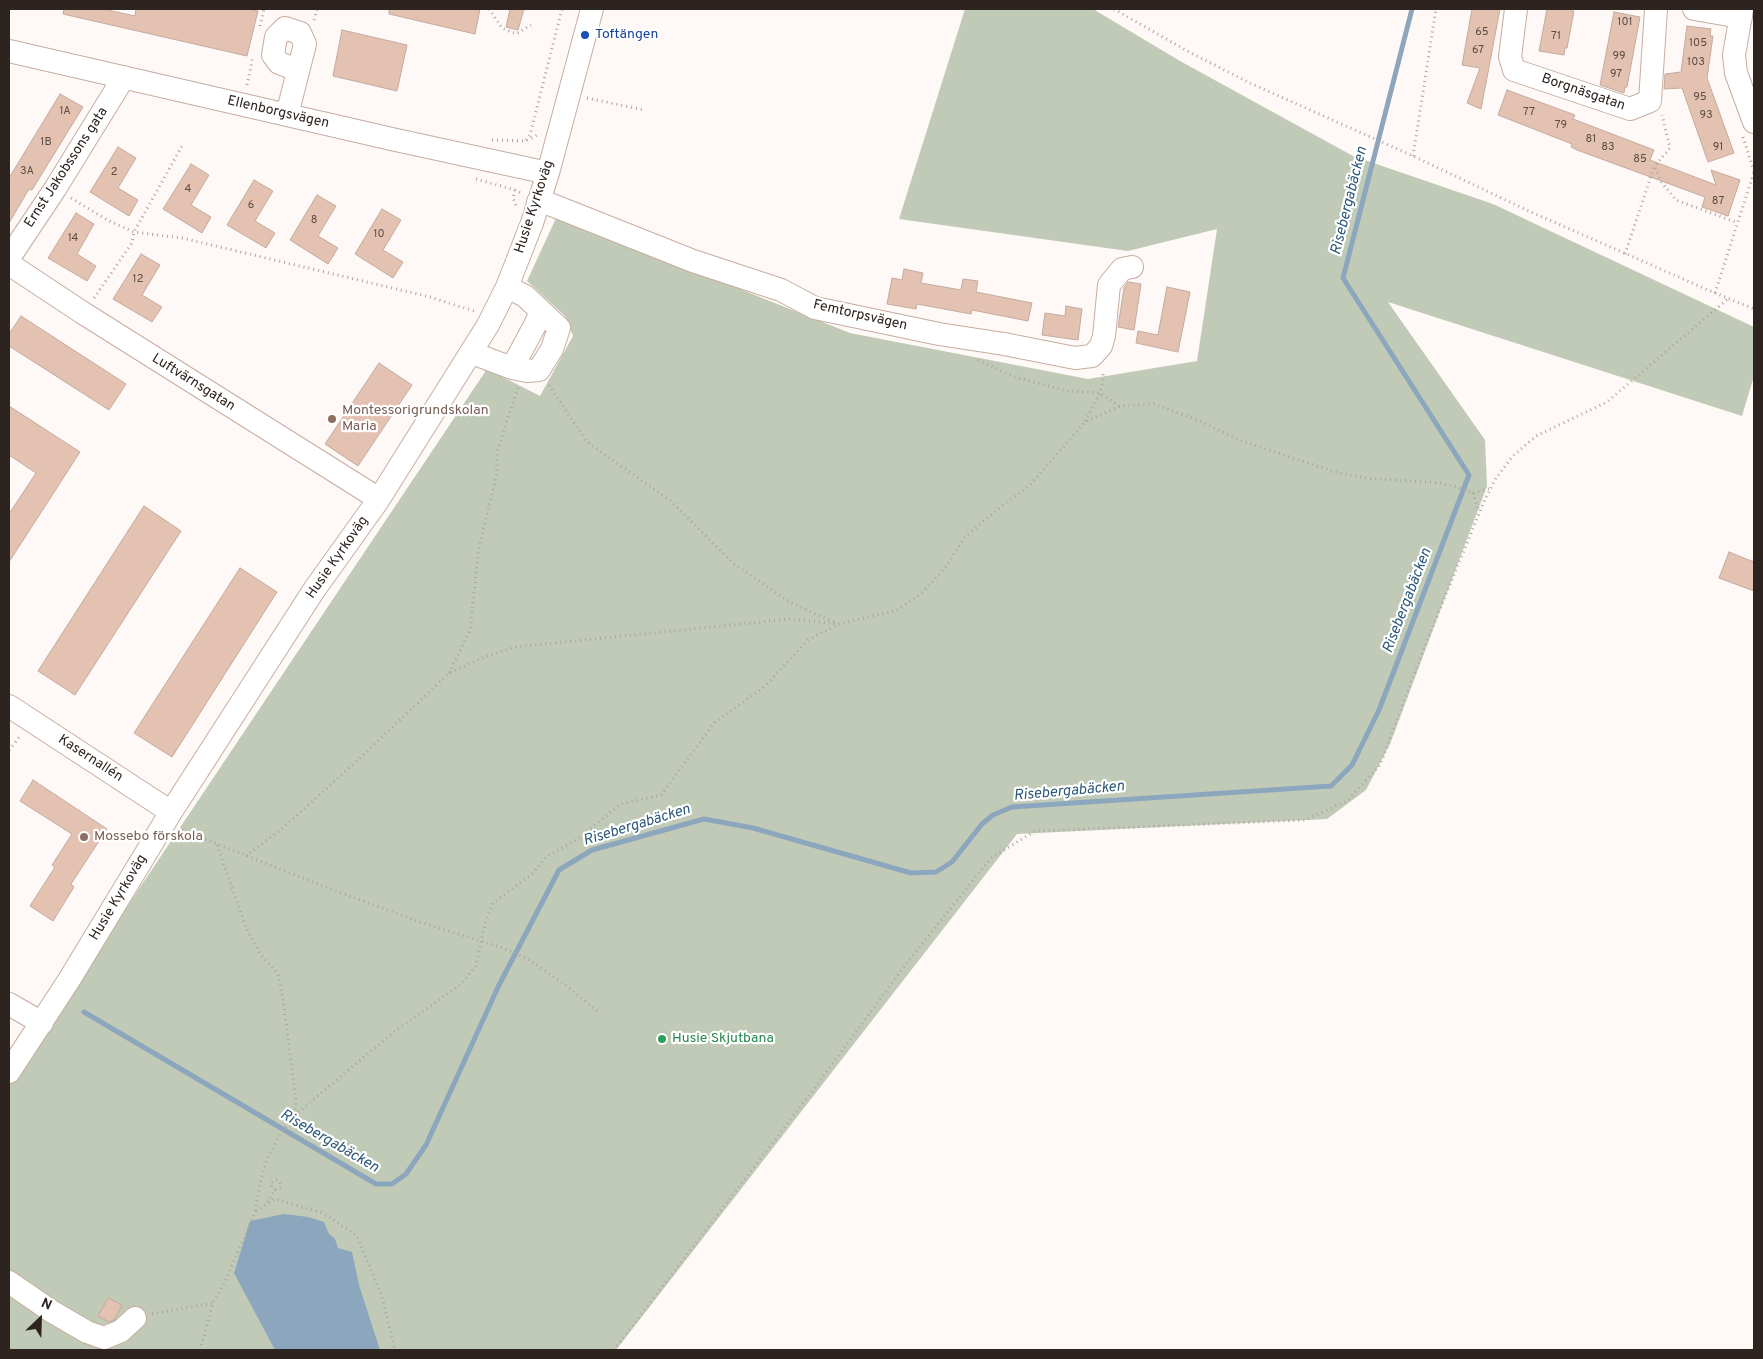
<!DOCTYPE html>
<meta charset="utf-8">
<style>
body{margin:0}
#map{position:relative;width:1763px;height:1359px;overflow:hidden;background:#fef8f6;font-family:Overpass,sans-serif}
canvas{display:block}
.frame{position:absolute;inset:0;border:10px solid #2e241f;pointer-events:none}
.north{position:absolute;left:15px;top:1294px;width:50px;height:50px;-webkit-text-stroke:4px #fff;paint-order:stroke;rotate:24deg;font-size:14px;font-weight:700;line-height:20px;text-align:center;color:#2e241f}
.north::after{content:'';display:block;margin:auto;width:18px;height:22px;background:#2e241f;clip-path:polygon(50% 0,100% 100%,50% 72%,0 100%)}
</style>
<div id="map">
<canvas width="1763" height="1359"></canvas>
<div class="frame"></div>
<div class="north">N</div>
</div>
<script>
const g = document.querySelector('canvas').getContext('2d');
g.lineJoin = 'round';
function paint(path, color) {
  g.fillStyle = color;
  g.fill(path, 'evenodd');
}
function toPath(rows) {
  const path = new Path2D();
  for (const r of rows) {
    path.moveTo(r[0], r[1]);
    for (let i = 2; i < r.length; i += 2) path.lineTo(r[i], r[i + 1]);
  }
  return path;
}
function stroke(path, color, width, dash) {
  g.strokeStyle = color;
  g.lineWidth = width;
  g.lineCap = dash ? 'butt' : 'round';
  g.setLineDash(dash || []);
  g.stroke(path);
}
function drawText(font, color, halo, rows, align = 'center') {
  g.font = font + ' Overpass,sans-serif';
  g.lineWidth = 4.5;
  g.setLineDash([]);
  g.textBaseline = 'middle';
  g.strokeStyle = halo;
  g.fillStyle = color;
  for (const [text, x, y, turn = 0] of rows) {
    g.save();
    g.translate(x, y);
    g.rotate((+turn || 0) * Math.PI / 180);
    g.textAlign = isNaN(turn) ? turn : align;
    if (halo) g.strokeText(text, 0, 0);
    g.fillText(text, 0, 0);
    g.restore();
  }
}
paint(toPath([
 [965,9,1093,9,1180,61,1353,156,1493,204,1754,327,1754,376,1742,416,1388,302,1485,440,1487,486,1390,744,1366,790,1327,819,1017,834,616,1350,9,1350,9,1083,487,369,540,396,573,336,565,316,527,281,557,216,850,333,1088,379,1197,361,1217,229,1128,251,899,219]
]), '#c0cab6');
paint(toPath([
 [284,1214,308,1217,324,1222,329,1234,335,1239,338,1248,352,1252,359,1285,380,1350,275,1350,234,1273,250,1221]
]), '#8ca7bd');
stroke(toPath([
 [84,1012,376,1184,392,1184,406,1174,426,1145,499,985,559,870,592,850,704,819,753,828,911,873,936,872,952,862,982,824,993,815,1012,807,1331,786,1352,765,1379,710,1469,475,1343,278,1412,9]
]), '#8ca7bd', 5);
const building = toPath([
 [64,9,103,9,135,16,136,9,249,9,258,11,247,56,63,14,64,9],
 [389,9,480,9,475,34,389,14,389,9],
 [510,9,524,9,518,30,506,27,510,9],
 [1472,9,1500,9,1481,109,1467,103,1480,68,1462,65,1472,9],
 [1547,9,1572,9,1571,11,1574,11,1567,48,1565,48,1564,55,1539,51,1547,9],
 [1614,12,1640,17,1627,87,1625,87,1624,93,1600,85,1614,12],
 [1687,26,1711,29,1710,36,1713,36,1707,78,1734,153,1708,162,1682,88,1664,89,1665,74,1681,72,1687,26],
 [342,30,407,45,397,91,333,76,342,30],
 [1507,90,1575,115,1573,119,1654,150,1650,160,1716,185,1711,170,1740,180,1728,216,1702,207,1705,197,1577,150,1571,147,1572,144,1498,115,1507,90],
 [60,94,83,107,32,190,29,189,9,223,9,178,60,94],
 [118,147,136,158,118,188,138,200,129,216,90,192,118,147],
 [191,164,209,175,191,205,211,217,202,233,163,209,191,164],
 [254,180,273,191,255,221,275,233,266,248,227,225,254,180],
 [317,195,336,206,318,236,338,248,328,264,290,240,317,195],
 [382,209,401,220,383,250,403,262,393,278,355,254,382,209],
 [76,213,94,224,77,254,96,266,87,281,48,258,76,213],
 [141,254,160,265,142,295,162,307,152,322,113,299,141,254],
 [904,269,923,273,921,283,961,290,963,279,978,281,976,292,1032,303,1028,321,972,310,971,314,917,304,916,309,887,304,892,278,902,280,904,269],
 [1128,282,1141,284,1134,330,1118,327,1124,288,1128,282],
 [1167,287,1190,292,1178,352,1136,343,1138,331,1158,335,1167,287],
 [1066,306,1082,309,1078,340,1042,335,1045,313,1065,316,1066,306],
 [21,316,126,384,109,410,9,346,9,334,21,316],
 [379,363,412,385,358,466,325,444,379,363],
 [9,406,80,452,9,562,9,514,36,473,9,455,9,406],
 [144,506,181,531,75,695,38,671,144,506],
 [1729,552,1754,562,1754,591,1719,578,1729,552],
 [240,568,277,592,172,757,134,733,240,568],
 [33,780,107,829,71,884,74,887,53,921,30,906,55,867,52,865,72,834,20,801,33,780],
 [108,1298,122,1305,114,1320,109,1322,98,1316,108,1298]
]);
paint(building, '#e3c2b2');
stroke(building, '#c4aa9d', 1);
const minor = toPath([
 [1516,9,1510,57,1514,70,1630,109,1650,101,1656,9],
 [1694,9,1741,17],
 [1742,9,1734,55,1736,73,1754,122],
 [9,51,396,140,548,173],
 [287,115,305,44,300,33,285,28,276,37,273,55,279,63,298,70],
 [538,202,552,205,693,261,781,290,815,308,939,334,1004,344,1075,358,1092,356,1101,346,1104,336,1109,285,1122,269,1132,267],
 [9,258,55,189,124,77],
 [9,264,83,313,379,499],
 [472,353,512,368,535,325,541,311,525,296,507,287],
 [512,368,527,371,539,370,552,349,559,328,541,311],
 [9,706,171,812],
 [9,1004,42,1023],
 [9,1072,69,980,171,812,314,590,379,499,488,325,507,287,532,223,548,173,592,9],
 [9,1282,51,1311,87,1332,104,1338,121,1331,135,1318]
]);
stroke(minor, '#c7ada0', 24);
stroke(toPath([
 [489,9,502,28,516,34,531,25],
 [1114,9,1189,52,1250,83,1413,156,1531,212,1715,293,1754,309],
 [314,20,317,9],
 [260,26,264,9],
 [247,85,253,57],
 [587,98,644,110],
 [1743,137,1754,171],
 [492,140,526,141,539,134],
 [526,140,530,135,562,9],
 [1413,156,1436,9],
 [1655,168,1662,183,1676,200,1738,223],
 [476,179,515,190,523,194],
 [515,190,513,198,517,208],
 [71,198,109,221,134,232,182,238,430,297,474,311],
 [1625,254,1654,167,1670,148,1662,115],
 [1715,293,1754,172],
 [94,298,132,243,134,232,182,146],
 [978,360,1014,377,1068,391,1100,393,1119,406],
 [549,385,587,442,671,501,734,564,791,603,836,623],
 [1085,421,1100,393,1103,381,1103,371],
 [1473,493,1479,512],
 [449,673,470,630,479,547,497,474,497,453,506,423,518,388],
 [9,750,21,735],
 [182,830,325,887,420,922,503,948,530,960,564,984,600,1013],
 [217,845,247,930,261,955,278,974,283,1000,296,1101,294,1115],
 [246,856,283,828,360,758,449,673,482,658,515,647,790,619,838,624],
 [267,1202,275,1190,281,1187,281,1184,278,1180,275,1180,271,1183,272,1188,275,1190],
 [256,1211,275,1199,323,1213,357,1236,382,1297,395,1350],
 [152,1314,213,1303],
 [200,1350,213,1303,225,1282,255,1212,261,1179,266,1162,277,1140,294,1116,395,1031,460,985,476,966,485,923,493,903,532,874,546,857,576,840,621,804,661,795,715,722,763,688,808,640,839,624,897,610,922,593,945,568,965,537,999,508,1030,485,1085,422,1120,406,1154,404,1200,421,1239,440,1338,473,1365,478,1439,483,1454,486,1473,493,1491,488],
 [614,1350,813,1090,906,964,991,858,1035,831,1305,820,1347,801,1380,765,1424,648,1485,499,1496,478,1513,456,1536,436,1607,402,1730,297]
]), '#aca4a1', 3, [1, 4]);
stroke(minor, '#fff', 22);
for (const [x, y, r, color] of [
 [585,35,5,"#1a4fb4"],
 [332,419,5,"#8d6e63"],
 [84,837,5,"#8d6e63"],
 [662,1039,5,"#2e9e5b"]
]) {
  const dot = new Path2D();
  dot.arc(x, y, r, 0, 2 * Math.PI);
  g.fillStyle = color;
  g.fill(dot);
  stroke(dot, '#fff', 2);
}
drawText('11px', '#5b4c44', null, [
 ["101",1625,23],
 ["65",1482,33],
 ["71",1556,37],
 ["105",1698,44],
 ["67",1478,51],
 ["99",1619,57],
 ["103",1696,63],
 ["97",1616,75],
 ["95",1700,98],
 ["1A",65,112],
 ["77",1529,113],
 ["93",1706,116],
 ["79",1561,126],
 ["81",1591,140],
 ["1B",46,143],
 ["83",1608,148],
 ["91",1718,148],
 ["85",1640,160],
 ["3A",27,172],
 ["2",114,173],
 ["4",188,190],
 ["87",1718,202],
 ["6",251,206],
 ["8",314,221],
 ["10",379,235],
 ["14",73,239],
 ["12",138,280]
]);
drawText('14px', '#164399', '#fff', [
 ["Toftängen",595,35]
], 'left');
drawText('14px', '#2e241f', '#fff', [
 ["Borgnäsgatan",1583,93,19],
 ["Ellenborgsvägen",278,113,13],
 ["Ernst Jakobssons gata",67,168,-57],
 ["Husie Kyrkoväg",535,207,-72],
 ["Femtorpsvägen",860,316,13],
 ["Luftvärnsgatan",193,383,32],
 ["Husie Kyrkoväg",338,558,-55],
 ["Kasernallén",90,759,33],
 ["Husie Kyrkoväg",119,898,-59]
]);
drawText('14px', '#785e54', '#fff', [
 ["Montessorigrundskolan",342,411],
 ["Maria",342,427],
 ["Mossebo förskola",94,837]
], 'left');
drawText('14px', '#27864d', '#fff', [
 ["Husie Skjutbana",672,1039]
], 'left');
drawText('italic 15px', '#2b5879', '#fff', [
 ["Risebergabäcken",1350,201,-76],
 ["Risebergabäcken",1408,601,-69],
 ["Risebergabäcken",1069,792,-5],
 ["Risebergabäcken",637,826,-17],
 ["Risebergabäcken",329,1142,30]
]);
</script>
